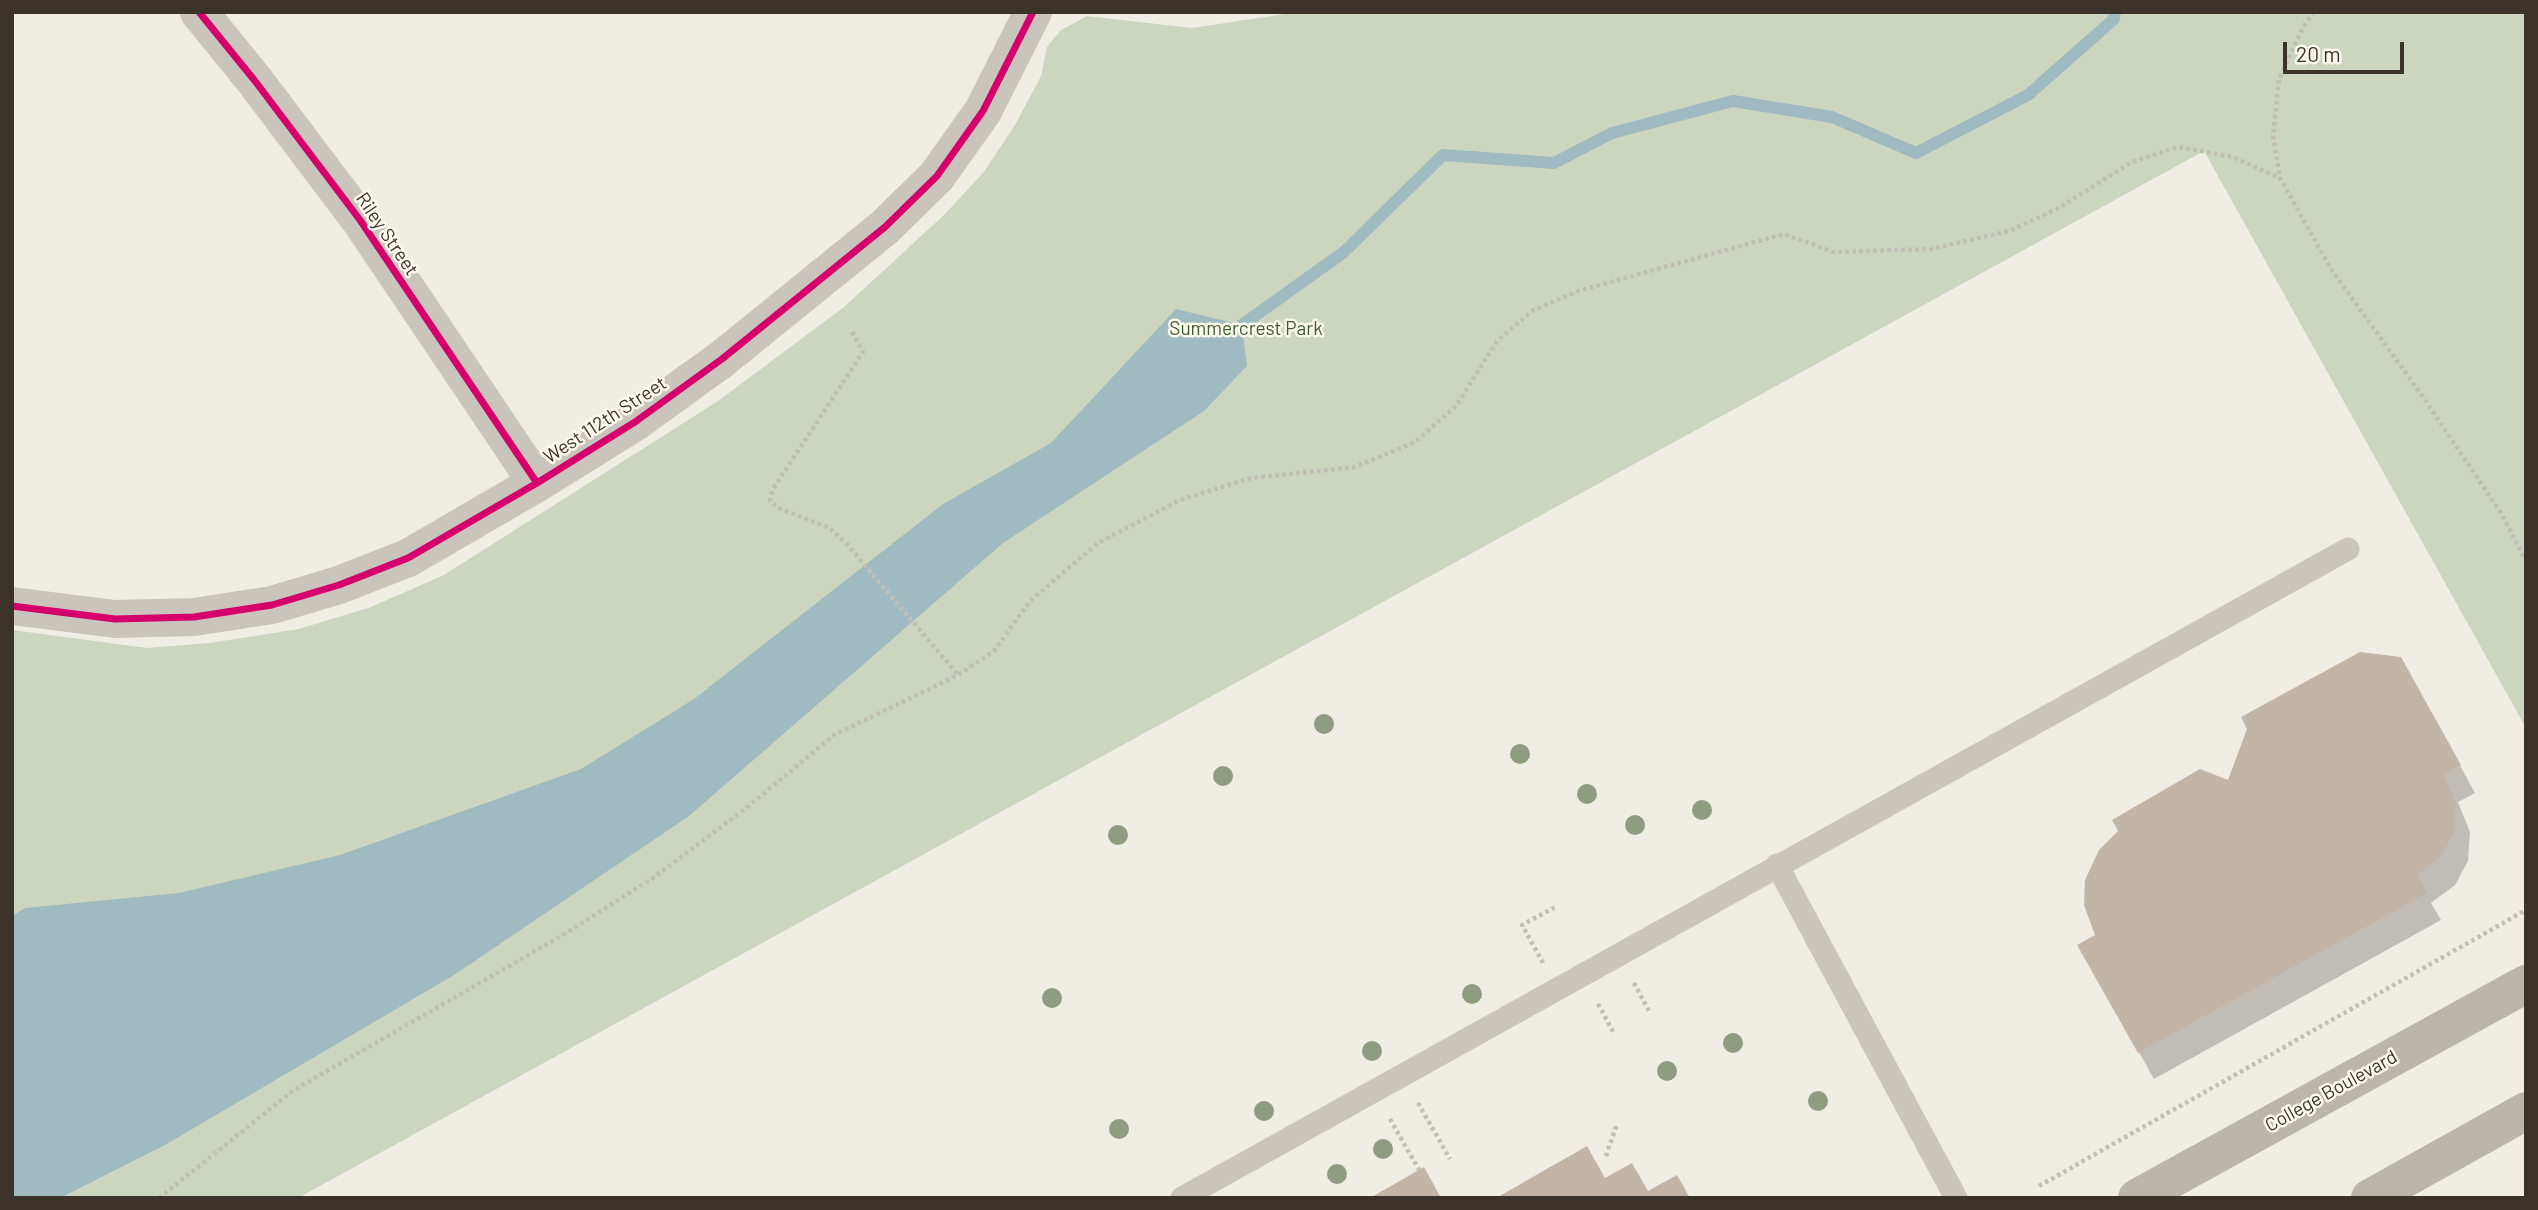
<!DOCTYPE html>
<style>
body{margin:0}
#map{position:relative;width:2538px;height:1210px;overflow:hidden;background:#f0ede4;font-family:Barlow,sans-serif}
canvas{display:block}
.frame{position:absolute;inset:0;border:14px solid #3b332a;pointer-events:none}
.scale{position:absolute;left:2283px;top:42px;width:121px;height:32px;box-sizing:border-box;border:4px solid #3b332a;border-top:0;padding-left:9px;font-size:21px;line-height:24px;white-space:nowrap;color:#3b332a;-webkit-text-stroke:5px #fbf8ed;paint-order:stroke}
</style>
<div id="map">
<canvas width="2538" height="1210"></canvas>
<div class="frame"></div>
<div class="scale">20 m</div>
</div>
<script>
const g = document.querySelector('canvas').getContext('2d');
g.lineJoin = 'round';
function paint(path, color) {
  g.fillStyle = color;
  g.fill(path, 'evenodd');
}
function toPath(rows) {
  const path = new Path2D();
  for (const r of rows) {
    path.moveTo(r[0], r[1]);
    for (let i = 2; i < r.length; i += 2) path.lineTo(r[i], r[i + 1]);
  }
  return path;
}
function stroke(path, color, width, dash) {
  g.strokeStyle = color;
  g.lineWidth = width;
  g.lineCap = dash ? 'butt' : 'round';
  g.setLineDash(dash || []);
  g.stroke(path);
}
function drawText(font, color, halo, rows, align = 'center') {
  g.font = font + ' Barlow,sans-serif';
  g.lineWidth = 5;
  g.setLineDash([]);
  g.textBaseline = 'middle';
  g.strokeStyle = halo;
  g.fillStyle = color;
  for (const [text, x, y, turn = 0] of rows) {
    g.save();
    g.translate(x, y);
    g.rotate((+turn || 0) * Math.PI / 180);
    g.textAlign = isNaN(turn) ? turn : align;
    if (halo) g.strokeText(text, 0, 0);
    g.fillText(text, 0, 0);
    g.restore();
  }
}
paint(toPath([
 [1298,12,2526,12,2526,728,2204,151,298,1198,12,1198,12,630,147,648,210,643,299,629,371,607,444,575,718,401,844,307,945,214,983,173,1015,125,1041,76,1047,47,1061,30,1087,16,1192,28]
]), '#ccd6be');
paint(toPath([
 [1176,309,1242,325,1247,366,1204,411,1003,543,689,816,454,975,165,1145,60,1198,12,1198,12,916,25,908,179,893,340,855,581,769,694,699,943,504,1051,443]
]), '#a0bac1');
paint(toPath([
 [2416,686,2475,793,2458,802,2470,832,2468,861,2455,885,2431,903,2441,920,2154,1079,2079,946,2097,936,2229,782]
]), '#0003');
stroke(toPath([
 [1242,325,1344,252,1443,155,1554,163,1612,133,1733,101,1832,117,1916,153,2028,95,2114,19,2115,12]
]), '#a0bac1', 12);
paint(toPath([
 [2360,652,2401,657,2461,765,2444,775,2456,803,2454,833,2440,858,2417,875,2427,893,2138,1053,2077,945,2095,935,2084,905,2085,880,2099,850,2118,831,2112,820,2200,769,2228,780,2247,729,2241,717],
 [1587,1146,1605,1178,1632,1163,1648,1191,1677,1175,1690,1198,1496,1198],
 [1424,1167,1441,1198,1370,1198]
]), '#c3b5a5');
stroke(toPath([
 [2314,12,2303,27,2279,79,2273,136,2280,178,2331,269,2421,394,2501,513,2526,561],
 [852,332,863,352,773,489,770,501,781,509,828,527,846,543,958,675],
 [1543,963,1522,925,1557,906],
 [1634,983,1650,1013],
 [1598,1004,1614,1033],
 [1418,1103,1450,1159],
 [1390,1119,1422,1175],
 [1606,1156,1617,1124],
 [2039,1186,2526,910],
 [159,1198,294,1090,563,935,653,878,745,809,834,735,958,675,994,651,1030,601,1098,543,1180,500,1251,478,1355,467,1415,442,1456,406,1498,340,1532,311,1578,291,1784,234,1834,252,1931,249,2009,231,2057,209,2132,162,2178,147,2233,157,2280,178]
]), '#c2beb5', 4.5, [3.5, 3.5]);
stroke(toPath([
 [1777,865,1956,1198],
 [1182,1198,2348,549]
]), '#c9c5bd', 23);
stroke(toPath([
 [199,12,255,81,360,220,537,483],
 [12,606,115,619,194,617,272,605,339,585,408,558,537,483,635,422,722,359,885,227,937,176,983,111,1033,12]
]), '#c9c5bd', 38);
stroke(toPath([
 [2137,1198,2526,984],
 [2370,1198,2526,1111]
]), '#bab5ad', 38);
stroke(toPath([
 [199,12,255,81,360,220,537,483],
 [12,606,115,619,194,617,272,605,339,585,408,558,537,483,635,422,722,359,885,227,937,176,983,111,1033,12]
]), '#d6006c', 7);
g.fillStyle = '#8f9c7f';
for (const [x, y] of [
 [1324,724],
 [1520,754],
 [1223,776],
 [1587,794],
 [1702,810],
 [1635,825],
 [1118,835],
 [1472,994],
 [1052,998],
 [1733,1043],
 [1372,1051],
 [1667,1071],
 [1818,1101],
 [1264,1111],
 [1119,1129],
 [1383,1149],
 [1337,1174]
]) {
  g.beginPath();
  g.arc(x, y, 10, 0, 2 * Math.PI);
  g.fill();
}
drawText('19px', '#3b332a', '#fbf8ed', [
 ["Riley Street",387,234,56],
 ["West 112th Street",605,420,-33],
 ["College Boulevard",2331,1091,-29]
]);
drawText('19px', '#3f5a2d', '#fbf8ed', [
 ["Summercrest Park",1246,329]
]);
</script>
